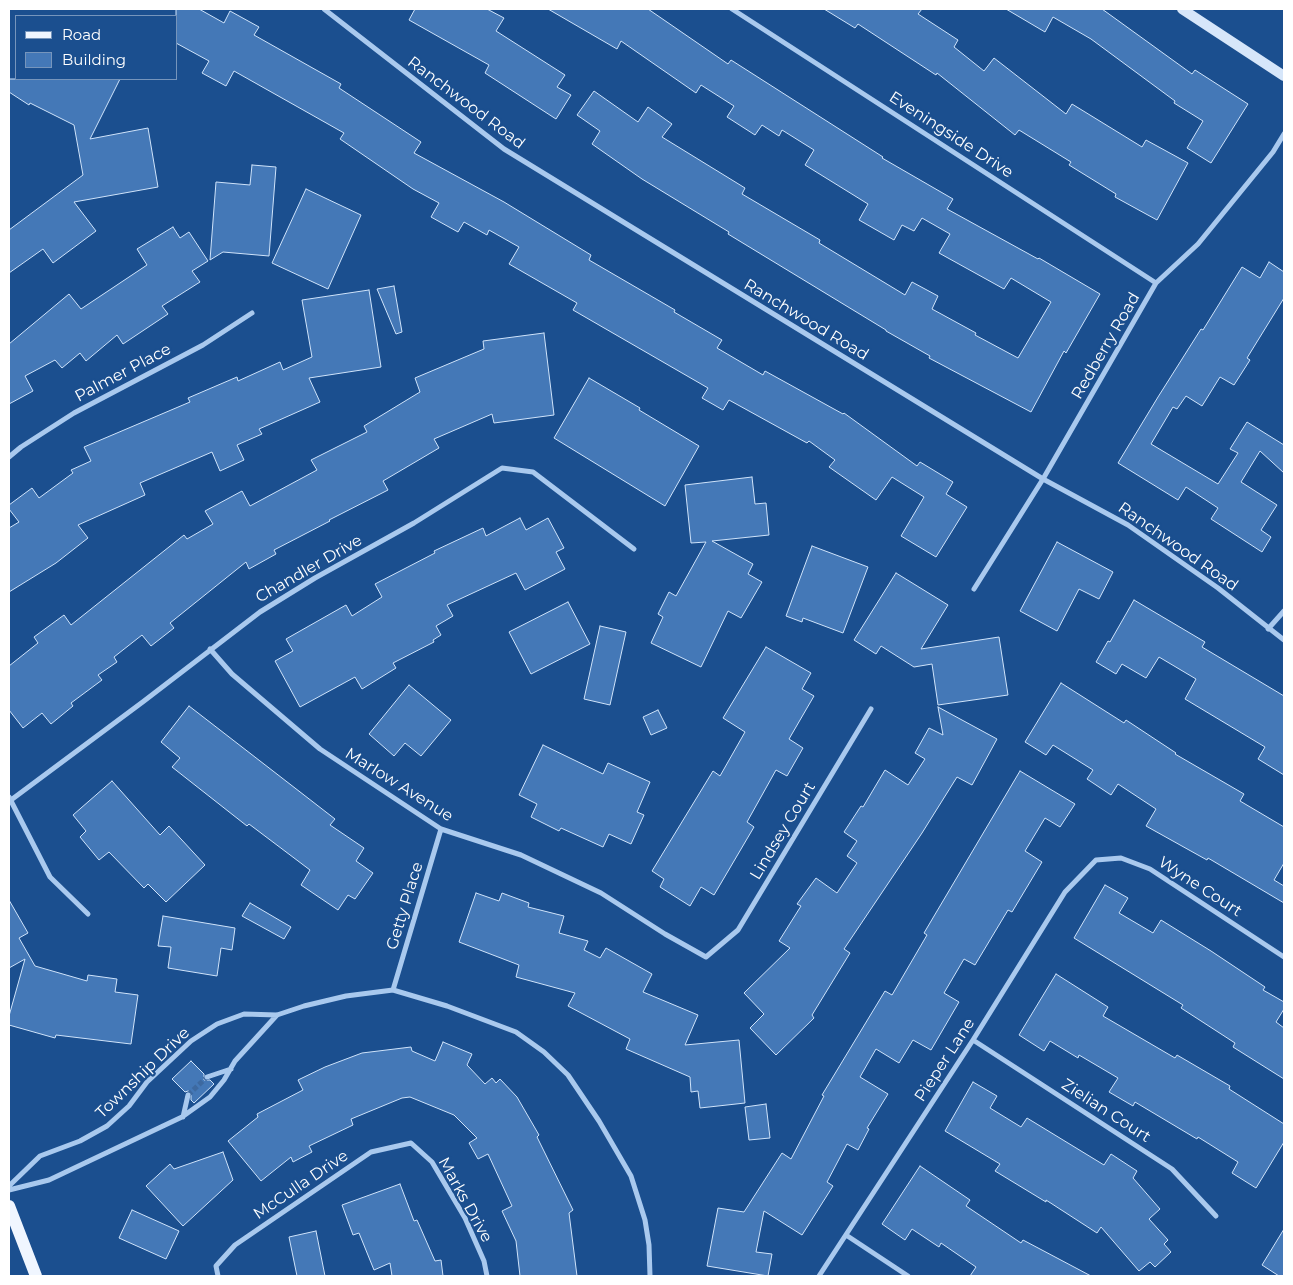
<!DOCTYPE html>
<style>
body{margin:0}
#map{position:relative;width:1293px;height:1285px;overflow:hidden;background:#1b4f8f;font-family:Montserrat,sans-serif}
canvas{display:block}
.frame{position:absolute;inset:0;border:10px solid #fff;pointer-events:none}
.legend{position:absolute;left:15px;top:15px;width:162px;height:65px;box-sizing:border-box;background:#1b4f8f;border:1px solid #7695bc;margin:0;padding:6px 9px;list-style:none;font-size:15px;color:#fff}
.legend li{display:flex;align-items:center;gap:10px;height:25px}
.legend b{width:25px;border:1px solid #7695bc}
</style>
<div id="map">
<canvas width="1293" height="1285"></canvas>
<div class="frame"></div>
<ul class="legend">
<li><b style="height:6px;background:#f0f6ff"></b>Road</li>
<li><b style="height:14px;background:#4478b7"></b>Building</li>
</ul>
</div>
<script>
const g = document.querySelector('canvas').getContext('2d');
g.lineJoin = 'round';
function paint(path, color) {
  g.fillStyle = color;
  g.fill(path, 'evenodd');
}
function toPath(rows) {
  const path = new Path2D();
  for (const r of rows) {
    path.moveTo(r[0], r[1]);
    for (let i = 2; i < r.length; i += 2) path.lineTo(r[i], r[i + 1]);
  }
  return path;
}
function stroke(path, color, width, dash) {
  g.strokeStyle = color;
  g.lineWidth = width;
  g.lineCap = dash ? 'butt' : 'round';
  g.setLineDash(dash || []);
  g.stroke(path);
}
function drawText(font, color, halo, rows, align = 'center') {
  g.font = font + ' Montserrat,sans-serif';
  g.lineWidth = 4.5;
  g.setLineDash([]);
  g.textBaseline = 'middle';
  g.strokeStyle = halo;
  g.fillStyle = color;
  for (const [text, x, y, turn = 0] of rows) {
    g.save();
    g.translate(x, y);
    g.rotate((+turn || 0) * Math.PI / 180);
    g.textAlign = isNaN(turn) ? turn : align;
    if (halo) g.strokeText(text, 0, 0);
    g.fillText(text, 0, 0);
    g.restore();
  }
}
const building = toPath([
 [176,9,199,9,224,23,230,11,259,27,254,35,341,84,339,88,421,142,414,153,504,202,591,255,589,260,675,310,674,312,722,340,717,348,763,375,765,371,843,414,844,413,917,466,920,462,953,482,946,494,967,507,936,557,901,536,924,497,892,477,876,500,829,467,835,460,809,441,807,443,729,400,723,410,702,398,708,388,573,310,577,303,509,264,519,247,489,230,487,235,464,222,458,232,431,217,439,203,413,189,340,139,344,133,234,71,226,86,202,73,209,61,176,43,176,9],
 [415,9,487,9,504,18,496,31,565,75,557,87,571,95,556,119,485,73,489,65,409,20,415,9],
 [548,9,648,9,728,64,731,60,883,157,882,158,953,199,947,209,1038,259,1039,258,1100,294,1066,353,1064,351,1031,412,929,358,930,356,886,331,886,330,728,234,729,232,642,179,592,144,600,131,577,115,594,91,638,122,648,107,672,124,662,137,745,188,742,194,820,240,819,243,905,295,912,282,938,296,932,309,976,333,975,335,1018,358,1051,302,1011,278,1004,289,939,253,950,234,922,218,914,231,902,225,894,240,859,220,868,204,805,165,814,150,782,130,779,136,762,125,755,135,727,117,734,106,701,85,696,93,621,41,617,49,548,9],
 [824,9,922,9,918,14,958,40,954,47,984,71,994,58,1066,114,1072,104,1142,147,1146,140,1188,163,1157,220,1115,197,1116,194,1069,165,1071,162,1019,130,1015,135,937,73,936,75,858,24,855,28,824,9],
 [1006,9,1102,9,1192,74,1195,70,1248,104,1211,163,1187,148,1203,121,1174,103,1175,101,1091,39,1053,17,1045,32,1006,9],
 [9,79,120,79,90,139,148,128,158,187,74,202,96,231,53,263,43,249,9,273,9,230,83,175,74,125,30,103,29,105,9,92,9,79],
 [252,165,276,167,269,256,223,252,210,260,216,182,250,185,252,165],
 [306,189,361,215,328,289,272,263,306,189],
 [173,227,180,238,189,232,208,261,192,271,200,282,162,306,168,314,123,344,117,335,86,361,80,353,62,368,55,360,25,376,33,391,9,404,9,344,69,294,81,309,147,265,137,249,173,227],
 [1269,262,1284,272,1284,298,1247,358,1250,360,1234,385,1220,377,1202,406,1186,396,1177,409,1173,407,1151,444,1218,484,1238,453,1230,449,1247,422,1284,445,1284,473,1260,451,1241,482,1277,505,1261,530,1271,537,1262,552,1211,519,1218,508,1186,487,1178,500,1118,463,1158,397,1201,329,1203,330,1242,267,1260,278,1269,262],
 [394,286,402,332,396,334,377,289,394,286],
 [369,290,381,367,309,378,320,402,259,429,262,434,237,445,244,460,220,471,212,452,140,483,145,495,78,525,88,538,56,563,9,592,9,528,19,522,9,509,9,505,32,488,39,498,73,473,71,470,91,461,84,447,190,402,188,398,237,377,238,381,280,362,283,370,312,357,302,300,369,290],
 [544,333,554,415,494,423,492,414,434,439,439,448,383,481,388,490,329,520,330,521,274,550,276,554,249,569,246,562,170,623,174,628,151,646,142,635,114,657,117,662,98,675,102,680,71,703,73,706,51,724,42,713,23,728,9,710,9,666,38,643,34,637,64,615,71,625,184,535,187,539,213,524,205,511,242,491,250,506,317,470,311,460,367,432,364,426,420,392,415,378,484,349,483,341,544,333],
 [589,378,640,408,639,410,699,446,665,506,554,438,589,378],
 [752,477,755,504,766,503,769,535,712,541,753,564,748,574,762,582,741,618,728,611,701,667,651,643,663,617,658,614,669,592,676,596,706,542,691,543,685,485,752,477],
 [520,518,526,530,548,518,564,548,556,552,565,569,525,590,516,573,447,605,453,616,436,626,441,635,433,640,434,642,393,663,396,668,362,689,355,677,300,707,275,661,293,651,286,639,346,605,352,616,382,597,375,584,435,553,434,551,483,528,486,536,520,518],
 [1057,542,1113,572,1099,599,1079,589,1057,631,1020,611,1057,542],
 [812,546,868,567,843,633,803,618,802,622,786,616,812,546],
 [896,573,948,605,921,649,999,637,1008,695,938,705,932,664,914,667,881,646,876,654,854,640,896,573],
 [1134,600,1205,642,1202,647,1284,696,1284,775,1258,759,1265,747,1185,699,1196,679,1159,657,1146,678,1122,664,1116,674,1096,662,1108,641,1110,642,1134,600],
 [568,602,590,644,531,674,509,632,568,602],
 [600,626,626,632,610,705,584,699,600,626],
 [766,647,811,673,802,689,814,696,789,739,803,748,787,776,776,770,747,822,754,827,714,895,701,887,690,906,660,887,664,879,652,871,713,771,720,776,745,732,723,718,766,647],
 [1061,683,1124,723,1126,720,1176,753,1175,754,1244,794,1240,801,1284,827,1284,863,1274,880,1284,886,1284,903,1208,858,1207,860,1146,826,1156,809,1118,784,1111,795,1087,779,1093,770,1053,745,1046,755,1025,742,1061,683],
 [409,685,451,720,421,756,405,743,394,756,369,734,409,685],
 [189,706,335,819,330,825,364,848,356,861,373,873,355,899,348,895,338,910,301,885,310,870,249,824,247,826,172,767,180,758,161,742,189,706],
 [938,707,997,739,972,785,957,777,922,833,844,949,850,953,812,1015,814,1018,776,1055,750,1028,764,1014,744,993,790,948,779,941,801,906,797,904,816,878,837,893,857,863,847,856,857,841,844,832,861,806,863,807,885,770,908,785,925,759,915,753,929,728,943,735,938,707],
 [658,710,667,728,651,735,643,717,658,710],
 [543,745,603,774,608,763,650,782,637,812,644,815,631,844,609,834,603,847,561,828,559,831,531,817,537,804,519,795,543,745],
 [1020,771,1075,804,1060,827,1045,818,1025,851,1042,862,1012,912,1008,910,975,965,964,959,944,993,959,1002,931,1050,913,1040,899,1063,876,1049,860,1077,888,1094,867,1128,869,1129,858,1150,847,1144,827,1182,833,1186,802,1235,764,1211,756,1252,772,1254,768,1276,707,1266,718,1208,744,1212,782,1153,791,1159,824,1096,822,1095,885,991,892,995,927,935,924,933,1020,771],
 [112,781,160,835,169,826,205,865,166,902,148,884,144,888,109,852,99,860,80,837,86,831,73,815,112,781],
 [1105,885,1128,898,1119,913,1153,933,1161,920,1211,951,1265,987,1263,990,1284,1002,1284,1009,1276,1022,1284,1028,1284,1079,1233,1047,1235,1043,1181,1008,1183,1005,1074,938,1105,885],
 [476,893,499,901,502,893,529,903,528,907,564,916,559,933,588,941,584,950,600,958,606,948,652,974,643,992,698,1015,685,1045,739,1040,745,1103,700,1108,698,1091,691,1092,690,1077,626,1049,630,1039,568,1006,575,993,516,977,519,965,459,942,476,893],
 [9,900,28,933,19,938,35,966,87,981,88,975,117,979,115,992,138,995,131,1044,56,1035,55,1038,9,1025,9,1016,25,959,9,968,9,900],
 [250,903,291,927,284,939,242,916,250,903],
 [163,916,235,928,232,950,221,948,217,976,168,968,171,947,158,946,163,916],
 [1056,974,1108,1007,1103,1016,1175,1058,1177,1055,1230,1086,1229,1089,1284,1124,1284,1142,1256,1188,1232,1173,1238,1162,1198,1137,1197,1139,1135,1102,1133,1106,1109,1092,1118,1078,1079,1055,1078,1058,1050,1041,1044,1051,1019,1035,1056,974],
 [443,1042,472,1054,467,1065,485,1084,492,1078,496,1083,500,1079,517,1097,539,1135,537,1137,573,1210,569,1213,577,1276,520,1276,516,1241,502,1211,512,1206,488,1154,478,1159,469,1143,477,1138,454,1115,410,1097,402,1098,351,1119,353,1125,309,1146,312,1152,293,1162,291,1157,261,1181,228,1141,258,1117,257,1114,303,1090,298,1080,325,1067,362,1053,411,1047,412,1051,435,1061,443,1042],
 [191,1061,204,1074,204,1080,210,1080,214,1084,194,1103,191,1100,191,1092,188,1091,185,1092,172,1079,191,1061],
 [973,1082,997,1096,990,1108,1021,1127,1027,1118,1104,1165,1111,1154,1137,1171,1133,1178,1160,1209,1149,1219,1168,1240,1164,1244,1171,1252,1155,1267,1150,1262,1139,1271,1101,1227,1097,1233,1046,1200,1046,1202,995,1171,1000,1164,945,1131,973,1082],
 [766,1104,770,1138,749,1140,745,1107,766,1104],
 [223,1152,233,1180,183,1226,146,1186,170,1164,174,1169,223,1152],
 [920,1166,970,1200,966,1206,1021,1243,1023,1240,1091,1276,970,1276,976,1267,941,1243,939,1247,912,1229,905,1240,882,1224,920,1166],
 [400,1184,414,1221,417,1220,435,1261,441,1260,443,1276,392,1276,390,1263,374,1270,359,1233,353,1235,342,1205,400,1184],
 [132,1210,179,1231,166,1259,119,1238,132,1210],
 [1284,1229,1284,1276,1279,1276,1262,1265,1284,1229],
 [316,1231,325,1276,297,1276,289,1237,316,1231]
]);
paint(building, '#4478b7');
stroke(building, '#cfe3fa', 1);
stroke(toPath([
 [188,1095,207,1077]
]), '#3d69a0', 5, [5, 2.5]);
stroke(toPath([
 [324,9,504,149,1043,479,1128,525,1218,588,1284,640],
 [732,9,1156,283],
 [9,457,21,447,74,413,203,345,252,313],
 [974,589,1043,479,1156,283,1198,244,1273,152,1284,134],
 [1268,629,1284,611],
 [210,649,232,674,320,749,441,829,521,855,601,893,665,934,706,957,738,930,871,709],
 [9,797,50,877,88,914],
 [11,800,144,701,260,612,315,578,414,523,502,468,533,472,634,549],
 [393,990,441,829],
 [973,1040,1172,1169,1216,1216],
 [207,1077,231,1069],
 [183,1117,188,1095],
 [9,1186,40,1156,80,1141,107,1126,129,1106,147,1082,191,1041,217,1024,244,1014,277,1015,304,1006,346,996,393,990,447,1006,516,1032,544,1052,568,1075,599,1121,631,1176,645,1220,649,1245,650,1276],
 [9,1190,49,1180,182,1117,210,1097,224,1080,235,1061,277,1015],
 [846,1235,908,1276],
 [218,1276,216,1266,235,1245,371,1152,411,1143,432,1162,465,1218,484,1261,487,1276],
 [819,1276,973,1040,1065,892,1096,860,1121,858,1150,869,1284,957]
]), '#a9c9ee', 5);
stroke(toPath([
 [1182,9,1284,76]
]), '#d6e6fa', 10);
stroke(toPath([
 [9,1206,36,1276]
]), '#f0f6ff', 12);
drawText('16px', '#fff', '#1b4f8f', [
 ["Ranchwood Road",466,103,37],
 ["Eveningside Drive",951,135,33],
 ["Ranchwood Road",806,320,31],
 ["Redberry Road",1106,346,-60],
 ["Palmer Place",123,373,-28],
 ["Ranchwood Road",1178,547,35],
 ["Chandler Drive",309,569,-30],
 ["Marlow Avenue",399,785,32],
 ["Lindsey Court",783,831,-59],
 ["Wyne Court",1200,887,33],
 ["Getty Place",405,906,-73],
 ["Pieper Lane",945,1060,-57],
 ["Township Drive",143,1073,-44],
 ["Zielian Court",1106,1111,33],
 ["McCulla Drive",301,1185,-34],
 ["Marks Drive",465,1200,61]
]);
</script>
